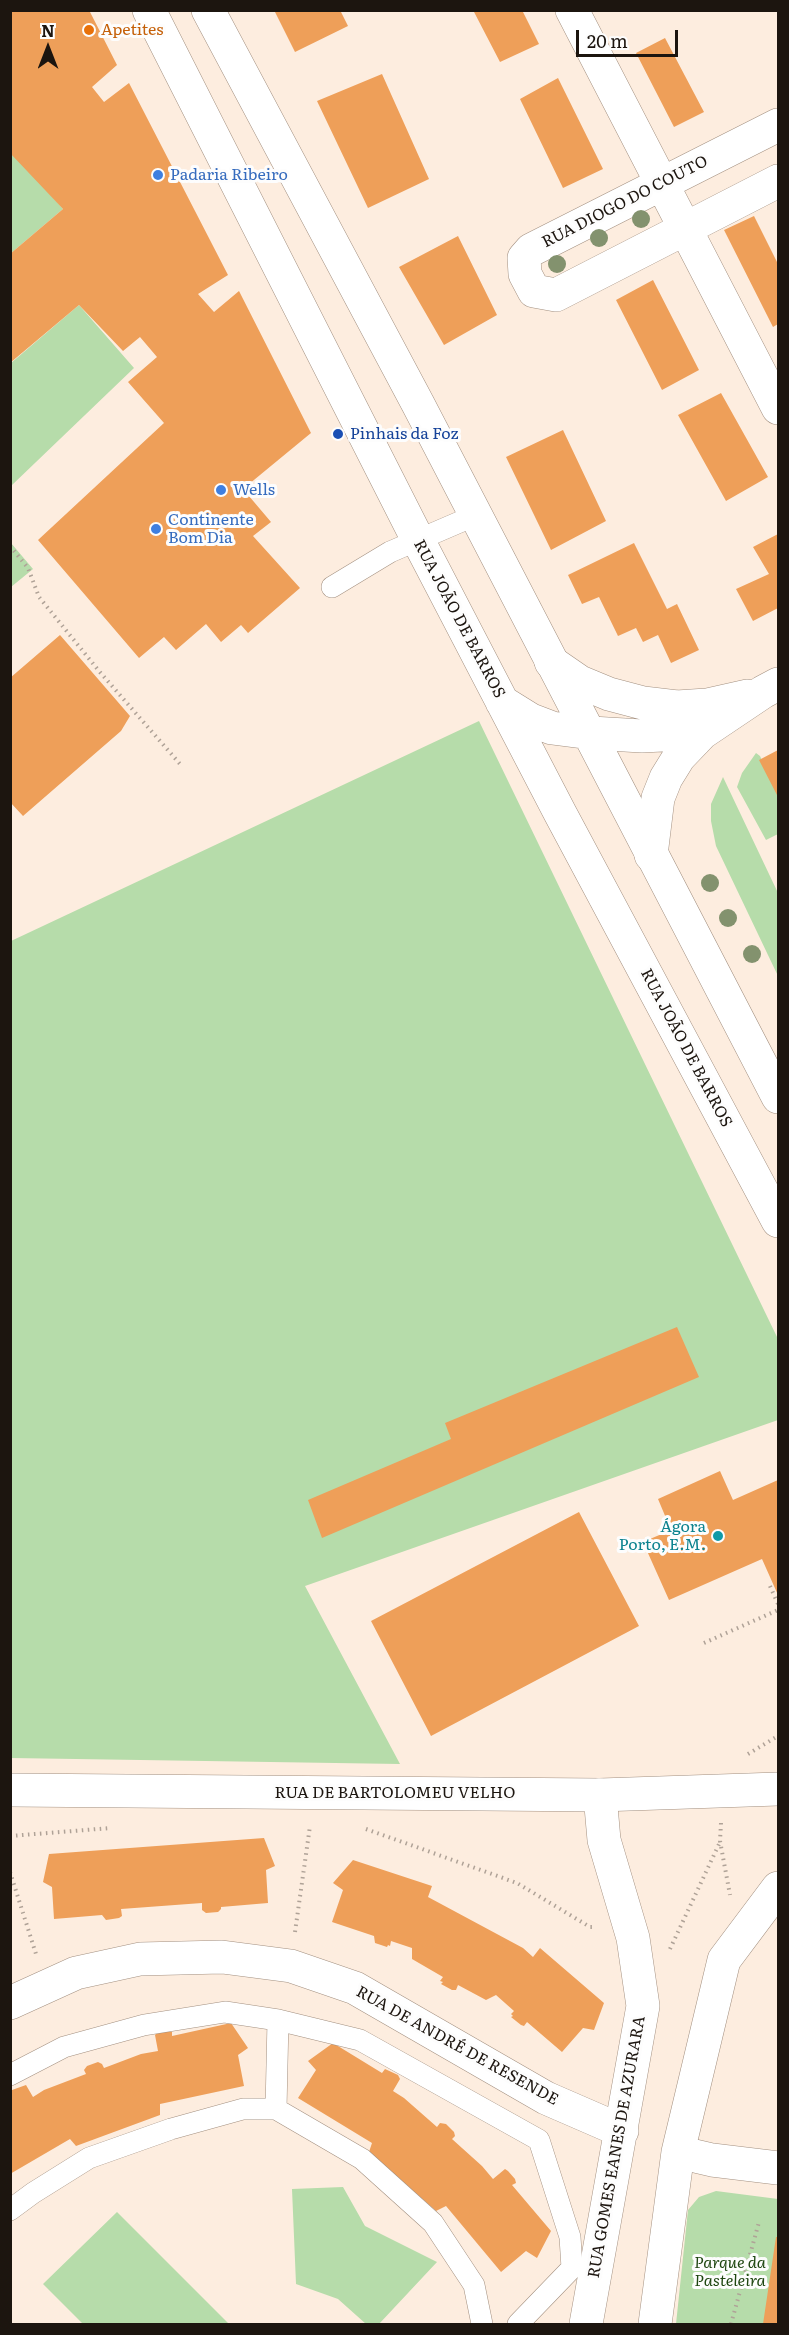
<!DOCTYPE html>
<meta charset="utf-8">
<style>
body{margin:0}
#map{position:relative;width:789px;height:2335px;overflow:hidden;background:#fdeddf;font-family:Literata,serif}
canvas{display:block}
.frame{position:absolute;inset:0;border:12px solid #1c150f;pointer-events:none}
.north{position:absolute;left:18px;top:18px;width:60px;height:60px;-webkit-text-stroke:4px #fdfdfd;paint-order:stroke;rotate:0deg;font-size:16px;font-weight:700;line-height:24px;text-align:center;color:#1c150f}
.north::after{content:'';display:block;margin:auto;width:21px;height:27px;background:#1c150f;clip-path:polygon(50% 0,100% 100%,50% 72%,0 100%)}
.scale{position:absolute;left:576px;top:30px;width:102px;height:27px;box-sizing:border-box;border:3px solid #1c150f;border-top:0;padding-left:8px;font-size:18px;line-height:21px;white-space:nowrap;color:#1c150f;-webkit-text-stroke:4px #fdfdfd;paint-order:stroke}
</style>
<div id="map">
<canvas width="789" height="2335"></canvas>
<div class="frame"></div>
<div class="north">N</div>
<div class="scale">20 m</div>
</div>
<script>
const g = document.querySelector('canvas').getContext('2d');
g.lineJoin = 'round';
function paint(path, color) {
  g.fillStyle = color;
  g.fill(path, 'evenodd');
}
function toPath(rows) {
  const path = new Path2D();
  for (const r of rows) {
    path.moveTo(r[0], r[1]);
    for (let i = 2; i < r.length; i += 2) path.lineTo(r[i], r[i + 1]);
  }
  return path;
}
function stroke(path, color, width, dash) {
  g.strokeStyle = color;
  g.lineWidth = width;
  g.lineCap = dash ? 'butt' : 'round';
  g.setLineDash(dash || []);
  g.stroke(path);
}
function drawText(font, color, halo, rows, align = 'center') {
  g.font = font + ' Literata,serif';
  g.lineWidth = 6;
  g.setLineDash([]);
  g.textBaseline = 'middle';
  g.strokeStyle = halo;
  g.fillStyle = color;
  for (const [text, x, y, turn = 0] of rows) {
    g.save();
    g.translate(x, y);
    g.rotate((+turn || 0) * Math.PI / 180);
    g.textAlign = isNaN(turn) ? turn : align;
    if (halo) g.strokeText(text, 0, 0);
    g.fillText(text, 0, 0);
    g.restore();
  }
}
paint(toPath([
 [10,147,63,209,10,254],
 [79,305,134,368,11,486,11,363],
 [11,543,33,569,11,587,10,587],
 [479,721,778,1339,778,1420,305,1586,400,1764,11,1758,11,941],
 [756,753,760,756,778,795,778,834,766,840,737,787,742,773],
 [723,777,778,893,778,976,716,846,711,821,711,804],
 [343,2187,365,2226,437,2262,379,2324,366,2324,338,2299,296,2284,292,2189],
 [716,2191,778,2199,778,2324,676,2324,688,2210,699,2197],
 [117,2212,229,2324,83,2324,43,2284]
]), '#b6dcaa');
paint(toPath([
 [10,10,89,10,117,65,92,87,104,102,129,83,228,275,198,294,214,312,239,291,311,433,243,489,271,522,253,536,300,588,248,633,241,625,221,642,206,624,176,650,164,637,139,658,38,540,164,423,128,382,157,357,140,337,123,351,79,305,10,363,10,254,63,209,10,153],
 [274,10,340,10,348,26,295,52],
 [473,10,522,10,539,44,500,62],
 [665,38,704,112,674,127,636,53],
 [382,74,429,179,368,208,317,101],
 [558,78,603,169,563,188,520,99],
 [754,216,778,264,778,324,773,327,724,230],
 [458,236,497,315,444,345,399,267],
 [653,280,699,370,662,390,616,300],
 [721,393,768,477,726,501,678,415],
 [563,430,606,521,551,550,506,457],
 [778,534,778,608,753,621,736,589,769,574,753,547],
 [634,543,667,609,677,604,699,650,671,663,658,635,643,642,636,628,618,636,599,597,582,604,568,575],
 [60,635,130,716,121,731,23,816,10,802,10,678],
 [778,750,778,797,759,760],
 [677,1327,699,1377,322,1538,308,1500,451,1439,445,1423],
 [720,1471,733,1500,778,1480,778,1595,762,1559,669,1600,643,1542,671,1530,658,1499],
 [579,1512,639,1626,431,1736,371,1621],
 [264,1838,275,1866,266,1870,268,1903,221,1907,221,1909,218,1912,206,1913,202,1910,202,1903,121,1909,122,1916,119,1918,106,1920,102,1915,54,1919,52,1887,43,1882,49,1854],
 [353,1860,432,1886,428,1897,523,1948,533,1957,540,1948,604,2003,594,2030,583,2028,562,2052,527,2022,524,2026,521,2025,511,2017,513,2016,511,2014,514,2011,496,1995,486,2000,458,1985,456,1990,452,1990,441,1984,443,1982,440,1981,443,1977,412,1959,412,1948,391,1941,390,1946,388,1945,387,1947,375,1943,374,1936,332,1922,343,1890,333,1883],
 [231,2023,248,2048,238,2055,244,2086,160,2104,160,2115,76,2146,70,2139,10,2174,10,2099,12,2098,10,2093,12,2090,26,2085,33,2097,44,2090,86,2074,84,2070,87,2066,98,2062,102,2064,104,2068,141,2054,158,2051,155,2035,157,2033,169,2031,172,2032,172,2036],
 [333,2043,382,2073,385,2069,398,2075,400,2079,393,2091,404,2098,437,2127,440,2123,446,2124,454,2132,455,2136,452,2139,482,2166,493,2179,505,2169,508,2171,515,2179,516,2183,512,2185,551,2231,537,2258,526,2251,501,2272,446,2206,436,2211,369,2152,372,2143,298,2098,316,2070,308,2061],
 [776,2237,778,2237,778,2324,763,2324]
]), '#ee9f59');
const service = toPath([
 [332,587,390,552,476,515],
 [10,2075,64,2047,144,2025,225,2012,278,2020,360,2040,539,2140,570,2237,572,2268,518,2324],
 [276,2109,278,2020],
 [10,2210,33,2193,89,2158,171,2129,243,2109,276,2109,362,2159,433,2223,474,2285,482,2324]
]);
const minor = toPath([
 [572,10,778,408],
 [778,125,531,250,524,258,525,274,534,291,556,295,778,181],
 [551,662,580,682,609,694,643,703,677,707,707,705,747,696],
 [591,733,642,736,702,733],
 [651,855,658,798,666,778,679,757,702,733,763,692,778,684],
 [10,2003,76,1973,140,1959,222,1957,291,1966,355,1988,546,2098,622,2131],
 [678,2152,712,2160,778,2168],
 [586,2324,643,2006,633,1938,604,1840,600,1795],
 [655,2324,678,2152,724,1960,778,1888]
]);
const tertiary = toPath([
 [149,10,418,540,560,813,778,1221],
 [208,10,418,404,778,1097],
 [502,702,531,720,552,728,591,733],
 [10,1790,600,1795,778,1789]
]);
stroke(service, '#a39080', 22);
stroke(minor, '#a39080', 34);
stroke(tertiary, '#a39080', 34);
stroke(toPath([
 [10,546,28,568,39,597,99,671,180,764],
 [770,1586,778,1604],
 [704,1643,778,1610],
 [748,1754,778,1736],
 [721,1823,720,1841,730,1895],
 [366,1829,517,1883,590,1927,595,1927],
 [10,1836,111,1828],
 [10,1872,36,1954],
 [295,1932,310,1826],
 [670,1949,720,1842],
 [731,2324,759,2222]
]), '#afa297', 4, [1.5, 4.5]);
stroke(service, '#fff', 21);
stroke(minor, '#fff', 33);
stroke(tertiary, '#fff', 33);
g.fillStyle = '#83926e';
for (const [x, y] of [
 [641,219],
 [599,238],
 [557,264],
 [710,883],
 [728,918],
 [752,954]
]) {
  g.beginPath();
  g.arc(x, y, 9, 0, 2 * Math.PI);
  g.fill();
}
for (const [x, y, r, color] of [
 [89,30,6,"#e8710a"],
 [158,175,6,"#3f7fe0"],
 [338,434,6,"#1a4fb4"],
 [221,490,6,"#3f7fe0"],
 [156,529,6,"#3f7fe0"],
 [718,1536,6,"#0f9aa8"]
]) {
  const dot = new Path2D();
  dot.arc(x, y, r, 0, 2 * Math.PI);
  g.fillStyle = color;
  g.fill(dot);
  stroke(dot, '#fdfdfd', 2);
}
drawText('16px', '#c56008', '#fdfdfd', [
 ["Apetites",101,30]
], 'left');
drawText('16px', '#366cbe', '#fdfdfd', [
 ["Padaria Ribeiro",170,175],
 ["Wells",233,490],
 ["Continente",168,520],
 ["Bom Dia",168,538]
], 'left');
drawText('16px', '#1c150f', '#fdfdfd', [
 ["RUA DIOGO DO COUTO",625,202,-27],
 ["RUA JOÃO DE BARROS",459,619,62],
 ["RUA JOÃO DE BARROS",686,1048,62],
 ["RUA DE BARTOLOMEU VELHO",395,1793],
 ["RUA DE ANDRÉ DE RESENDE",457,2046,29],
 ["RUA GOMES EANES DE AZURARA",617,2147,-80]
]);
drawText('16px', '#164399', '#fdfdfd', [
 ["Pinhais da Foz",350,434]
], 'left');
drawText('16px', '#0d838f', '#fdfdfd', [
 ["Ágora",706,1527],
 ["Porto, E.M.",706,1545]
], 'right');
drawText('italic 16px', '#1f4711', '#fdfdfd', [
 ["Parque da",730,2263],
 ["Pasteleira",730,2281]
]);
</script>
